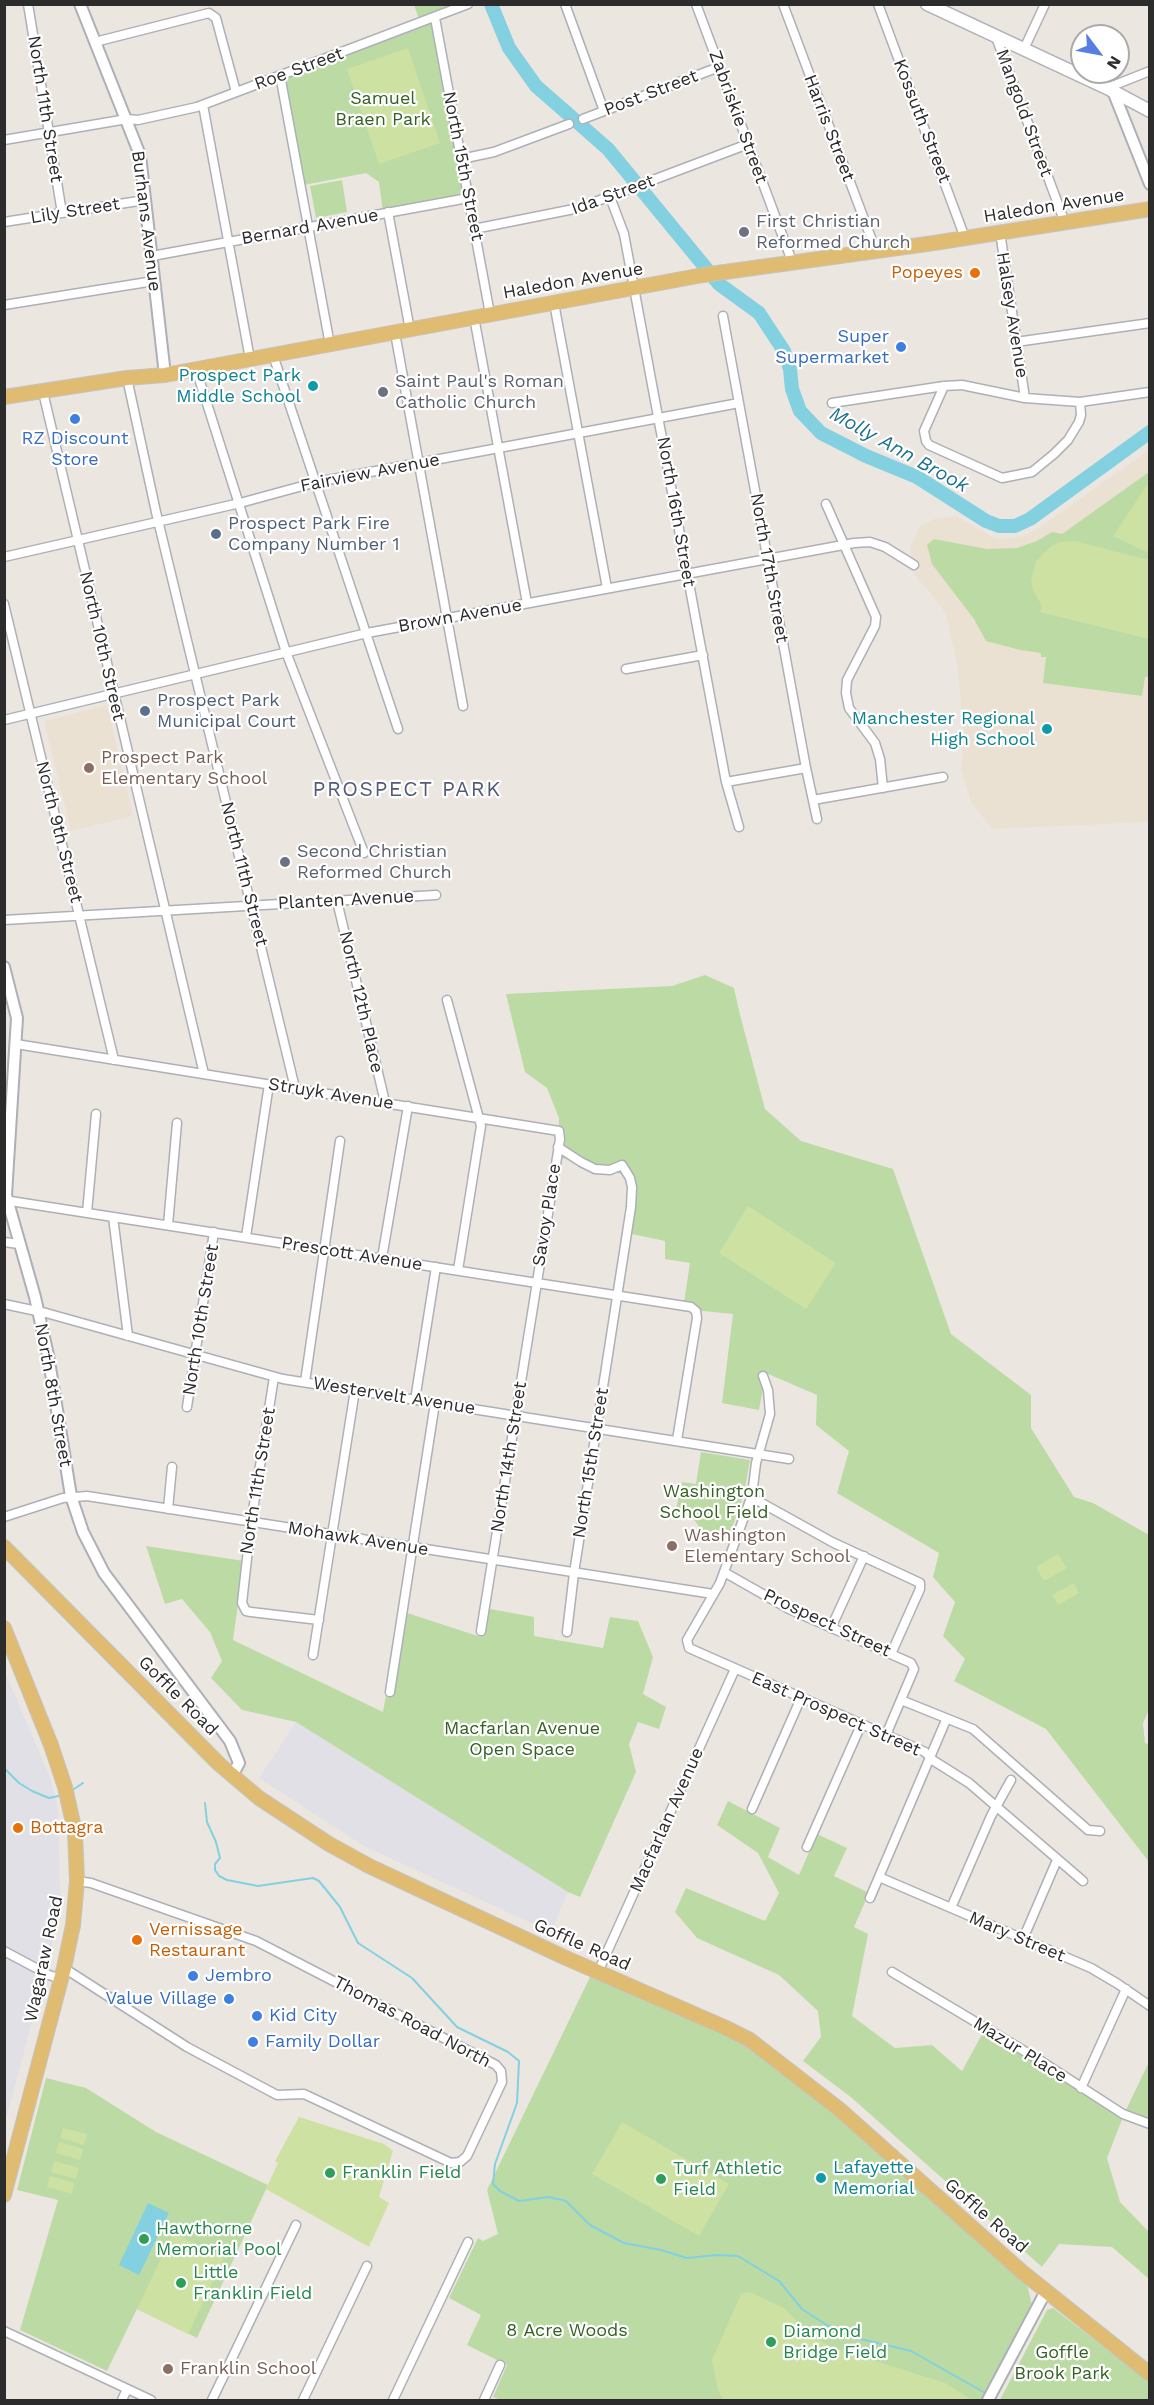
<!DOCTYPE html>
<style>
body{margin:0}
#map{position:relative;width:1154px;height:2405px;overflow:hidden;background:#ece6e1;font-family:"Work Sans",sans-serif}
canvas{display:block}
.frame{position:absolute;inset:0;border:6px solid #2c2c2c;pointer-events:none}
.north{position:absolute;left:1070px;top:24px;width:60px;height:60px;box-sizing:border-box;background:#fff;border:2px solid #ababab;border-radius:50%;rotate:122deg;font-size:16px;font-weight:700;line-height:24px;text-align:center;color:#2c2c2c}
.north::after{content:'';display:block;margin:auto;width:21px;height:27px;background:#567ee3;clip-path:polygon(50% 0,100% 100%,50% 72%,0 100%)}
</style>
<div id="map">
<canvas width="1154" height="2405"></canvas>
<div class="frame"></div>
<div class="north">N</div>
</div>
<script>
const g = document.querySelector('canvas').getContext('2d');
g.lineJoin = 'round';
function paint(path, color) {
  g.fillStyle = color;
  g.fill(path, 'evenodd');
}
function toPath(rows) {
  const path = new Path2D();
  for (const r of rows) {
    path.moveTo(r[0], r[1]);
    for (let i = 2; i < r.length; i += 2) path.lineTo(r[i], r[i + 1]);
  }
  return path;
}
function stroke(path, color, width, dash) {
  g.strokeStyle = color;
  g.lineWidth = width;
  g.lineCap = dash ? 'butt' : 'round';
  g.setLineDash(dash || []);
  g.stroke(path);
}
function drawText(font, color, halo, rows, align = 'center') {
  g.font = font + ' "Work Sans",sans-serif';
  g.lineWidth = 4.5;
  g.setLineDash([]);
  g.textBaseline = 'middle';
  g.strokeStyle = halo;
  g.fillStyle = color;
  for (const [text, x, y, turn = 0] of rows) {
    g.save();
    g.translate(x, y);
    g.rotate((+turn || 0) * Math.PI / 180);
    g.textAlign = isNaN(turn) ? turn : align;
    if (halo) g.strokeText(text, 0, 0);
    g.fillText(text, 0, 0);
    g.restore();
  }
}
paint(toPath([
 [5,1672,49,1775,58,1807,60,1897,49,1958,5,2123],
 [296,1722,568,1892,551,1932,364,1846,259,1778]
]), '#e1e0e6');
paint(toPath([
 [1149,450,1149,822,992,829,971,802,961,769,964,735,957,664,946,614,929,591,914,575,910,547,920,526,934,519,957,516,992,537,1000,539,1023,536,1040,527],
 [107,705,133,816,71,831,44,721]
]), '#ebe1d3');
paint(toPath([
 [455,4,419,19,414,5],
 [435,18,469,198,383,213,379,182,366,173,299,186,278,76],
 [342,180,347,212,316,218,310,186],
 [1149,472,1150,677,1145,677,1142,696,1043,683,1046,657,1041,657,1041,653,1020,650,986,641,974,619,932,564,927,545,934,539,987,549,1017,548,1037,541,1052,532,1062,534],
 [705,975,734,988,740,1015,765,1109,801,1141,893,1169,951,1334,1031,1395,1031,1428,1074,1497,1093,1503,1149,1535,1150,1708,1143,1723,1145,1743,1150,1745,1149,1862,1046,1729,954,1681,965,1659,943,1636,955,1602,933,1577,939,1553,837,1493,849,1451,816,1425,817,1395,766,1373,759,1410,722,1403,733,1314,683,1309,690,1263,665,1259,665,1241,627,1233,628,1176,558,1157,559,1118,547,1088,525,1072,506,994,672,986],
 [701,1452,750,1460,744,1494,728,1539,701,1529,692,1517,675,1514,682,1482,696,1484],
 [146,1546,244,1561,233,1640,383,1712,401,1611,481,1637,485,1608,534,1617,534,1636,603,1648,610,1617,638,1621,653,1657,643,1694,666,1707,659,1729,638,1722,629,1744,636,1772,580,1897,568,1892,296,1722,242,1710,211,1678,222,1661,210,1632,182,1599,165,1604],
 [728,1801,780,1828,768,1857,799,1875,817,1834,847,1848,834,1876,869,1893,854,1927,868,1934,852,2016,895,2048,932,2045,962,2071,985,2029,1123,2116,1149,2062,1149,2123,1123,2117,1107,2158,1120,2202,1149,2232,1149,2279,1112,2247,1059,2244,1042,2267,852,2098,803,2061,821,2037,818,2011,779,1975,697,1938,675,1912,686,1888,765,1921,779,1893,758,1853,717,1825],
 [591,1975,724,2033,760,2053,858,2130,1027,2284,1032,2305,981,2400,501,2400,493,2397,507,2365,467,2345,481,2315,449,2298,478,2238,483,2241,498,2234,487,2190],
 [46,2078,86,2088,156,2132,268,2185,197,2338,137,2309,107,2371,20,2330,58,2200,17,2190],
 [1053,2308,1149,2382,1149,2400,1000,2400,1047,2310]
]), '#bcdba4');
paint(toPath([
 [408,48,440,143,379,164,347,69],
 [1149,482,1149,553,1113,536],
 [1075,541,1149,560,1149,639,1040,612,1042,606,1033,590,1031,580,1036,561,1051,546,1061,542],
 [748,1206,836,1263,806,1309,719,1253],
 [1058,1554,1067,1568,1044,1581,1036,1567],
 [1074,1583,1079,1593,1058,1605,1052,1595],
 [299,2117,384,2144,393,2151,379,2197,389,2203,369,2247,266,2189,278,2163,275,2161],
 [622,2122,729,2184,699,2236,592,2174],
 [63,2128,87,2134,84,2145,60,2138],
 [59,2142,83,2149,80,2160,56,2153],
 [54,2161,79,2168,76,2179,51,2172],
 [50,2176,74,2183,72,2194,47,2187],
 [173,2233,224,2258,188,2334,137,2309],
 [749,2292,784,2308,814,2337,831,2347,945,2383,972,2400,723,2400,718,2390,712,2360,741,2294]
]), '#cce1a2');
paint(toPath([
 [148,2203,169,2213,139,2275,119,2265]
]), '#82d0e0');
stroke(toPath([
 [4,1768,19,1783,32,1791,49,1798,63,1795],
 [71,1791,83,1783],
 [205,1803,207,1822,216,1842,220,1858,215,1864,215,1870,219,1876,227,1880,258,1886,313,1878,319,1881,340,1907,358,1943,412,1978,457,2027,508,2052,519,2061,517,2103,495,2164,493,2184,500,2191,519,2201,549,2197,566,2201,590,2225,624,2243,661,2250,687,2258,717,2255,738,2256,779,2281,802,2309,825,2324,848,2336,911,2351,987,2394]
]), '#82d0e0', 2);
stroke(toPath([
 [491,4,509,48,536,86,608,149,719,284,759,313,784,351,790,369,792,389,800,411,821,433,866,456,917,477,986,521,999,526,1015,526,1030,519,1150,432]
]), '#82d0e0', 14);
const minor = toPath([
 [28,4,62,213],
 [565,4,604,111],
 [696,4,793,264],
 [783,4,876,251],
 [878,4,965,238],
 [435,18,490,314],
 [996,37,1065,223],
 [95,42,209,13,216,18,236,92],
 [1024,49,1045,4],
 [280,75,330,345],
 [1107,88,1150,71],
 [203,105,250,359],
 [583,119,719,67],
 [4,140,127,119,138,120,197,107,468,4],
 [461,159,494,152,569,124],
 [610,197,624,234,726,782,739,827],
 [388,212,410,330],
 [4,222,145,200],
 [474,229,579,208,748,144],
 [1000,232,1025,398],
 [152,256,468,198],
 [554,303,607,588],
 [4,305,154,281],
 [723,316,806,768,817,819],
 [474,317,527,603],
 [395,333,463,706],
 [1016,342,1150,323],
 [273,355,398,729],
 [196,369,286,652,364,853],
 [127,378,156,512,295,1088],
 [944,386,924,431,926,441,929,445,1002,478,1032,472,1054,454,1068,440,1079,422,1081,415,1080,402],
 [43,392,204,1074],
 [832,403,944,386,962,385,1025,398,1080,402,1150,392],
 [826,504,876,617,875,626,847,680,846,693,849,708,875,743,880,759,883,788],
 [4,557,240,503,317,482,739,403],
 [4,604,114,1060],
 [626,669,703,655],
 [4,720,367,633,854,543,870,542,885,547,914,565],
 [726,782,806,768],
 [813,800,943,777],
 [337,901,385,1102],
 [4,920,436,895],
 [447,1000,481,1126,458,1270],
 [16,1044,559,1131,560,1139,481,1631],
 [558,1147,581,1162,595,1169,610,1170,622,1165,630,1178,632,1187,631,1207,574,1573,567,1632],
 [4,1200,691,1307,696,1311,697,1318,677,1440],
 [87,1213,96,1114],
 [113,1217,128,1336],
 [168,1225,177,1123],
 [246,1237,269,1084],
 [4,1242,19,1244],
 [382,1258,408,1106],
 [4,1304,46,1313,283,1379,789,1459],
 [763,1376,768,1390,770,1414,756,1463,752,1495,720,1583,687,1640,689,1648,925,1752,934,1761,969,1783,1083,1881],
 [274,1377,251,1523,242,1603,246,1611,251,1612,319,1620],
 [305,1382,340,1141],
 [415,1400,436,1267],
 [187,1407,214,1232],
 [751,1497,832,1542,920,1583,920,1589,891,1654],
 [168,1509,172,1467],
 [4,1517,63,1498,87,1496,713,1594],
 [724,1572,789,1609,911,1663,914,1669,886,1735],
 [831,1628,864,1556],
 [313,1655,355,1390],
 [390,1692,435,1403],
 [901,1700,973,1729,1088,1830,1100,1831],
 [752,1809,801,1698],
 [807,1847,861,1725],
 [879,1877,1091,1968,1118,1984,1150,2006],
 [870,1898,946,1720],
 [951,1908,991,1816,1011,1780],
 [1023,1939,1057,1860],
 [4,1951,49,1975,61,1979],
 [64,1968,187,2047,277,2095,304,2094,451,2163,460,2162,467,2156,502,2082,501,2071,496,2065,256,1941,91,1883,77,1881],
 [598,1972,735,1669],
 [892,1972,1041,2061,1123,2114,1150,2124],
 [1081,2088,1126,1989],
 [4,2331,151,2400],
 [122,2400,127,2389],
 [212,2400,296,2225],
 [303,2400,367,2266],
 [393,2400,468,2242],
 [484,2400,500,2365]
]);
const tertiary = toPath([
 [80,4,140,155,165,375],
 [1113,91,1150,184],
 [4,967,17,1018,6,1195,35,1297,48,1355,71,1496,83,1532,104,1573,230,1741,239,1763,232,1776],
 [988,2400,1046,2291]
]);
const secondary = toPath([
 [927,4,1107,88,1150,111]
]);
const primary = toPath([
 [4,397,127,378,165,375,703,275,934,243,1150,209],
 [4,1547,219,1764,259,1798,329,1844,369,1866,566,1958,724,2027,750,2040,839,2109,1021,2271,1150,2374],
 [4,1628,51,1745,65,1787,75,1832,77,1881,73,1925,64,1968,4,2195]
]);
stroke(minor, '#adb0b7', 11);
stroke(tertiary, '#adb0b7', 14);
stroke(secondary, '#adb0b7', 15);
stroke(primary, '#c4c4c4', 16);
stroke(minor, '#fff', 8);
stroke(tertiary, '#fff', 10);
stroke(secondary, '#fff', 12);
stroke(primary, '#e0bc72', 14);
for (const [x, y, r, color] of [
 [744,232,6,"#6b7280"],
 [975,273,6,"#e8710a"],
 [901,347,6,"#3f7fe0"],
 [313,386,6,"#0f9aa8"],
 [383,392,6,"#6b7280"],
 [75,419,6,"#3f7fe0"],
 [216,534,6,"#5c6f8a"],
 [145,711,6,"#5c6f8a"],
 [1047,729,6,"#0f9aa8"],
 [89,768,6,"#8d6e63"],
 [285,862,6,"#6b7280"],
 [672,1546,6,"#8d6e63"],
 [18,1828,6,"#e8710a"],
 [137,1940,6,"#e8710a"],
 [193,1976,6,"#3f7fe0"],
 [229,1999,6,"#3f7fe0"],
 [257,2016,6,"#3f7fe0"],
 [253,2042,6,"#3f7fe0"],
 [330,2173,6,"#2e9e5b"],
 [821,2178,6,"#0f9aa8"],
 [661,2179,6,"#2e9e5b"],
 [144,2239,6,"#2e9e5b"],
 [181,2283,6,"#2e9e5b"],
 [771,2342,6,"#2e9e5b"],
 [168,2369,6,"#8d6e63"]
]) {
  const dot = new Path2D();
  dot.arc(x, y, r, 0, 2 * Math.PI);
  g.fillStyle = color;
  g.fill(dot);
  stroke(dot, '#fff', 2);
}
drawText('18px', '#2c2c2c', '#fff', [
 ["Roe Street",299,69,-20],
 ["Post Street",651,93,-21],
 ["North 11th Street",45,109,81],
 ["Mangold Street",1024,113,70],
 ["Zabriskie Street",738,117,70],
 ["Kossuth Street",922,121,69],
 ["Harris Street",829,128,69],
 ["North 15th Street",463,166,79],
 ["Ida Street",613,195,-20],
 ["Haledon Avenue",1054,206,-9],
 ["Lily Street",75,211,-9],
 ["Burhans Avenue",146,221,83],
 ["Bernard Avenue",310,227,-10],
 ["Haledon Avenue",573,281,-10],
 ["Halsey Avenue",1012,315,81],
 ["Fairview Avenue",370,473,-11],
 ["North 16th Street",676,512,80],
 ["North 17th Street",769,568,80],
 ["Brown Avenue",460,616,-10],
 ["North 10th Street",102,646,77],
 ["North 9th Street",59,832,76],
 ["North 11th Street",244,874,76],
 ["Planten Avenue",346,900,-3],
 ["North 12th Place",361,1002,77],
 ["Struyk Avenue",331,1094,9],
 ["Savoy Place",547,1215,-81],
 ["Prescott Avenue",352,1254,9],
 ["North 10th Street",201,1320,-81],
 ["North 8th Street",53,1395,80],
 ["Westervelt Avenue",394,1396,9],
 ["North 14th Street",509,1457,-81],
 ["North 15th Street",591,1463,-81],
 ["North 11th Street",258,1481,-81],
 ["Mohawk Avenue",358,1539,9],
 ["Prospect Street",827,1623,25],
 ["Goffle Road",178,1696,45],
 ["East Prospect Street",836,1714,24],
 ["Macfarlan Avenue",667,1820,-66],
 ["Mary Street",1017,1937,23],
 ["Goffle Road",582,1945,24],
 ["Wagaraw Road",44,1959,-78],
 ["Thomas Road North",412,2022,28],
 ["Mazur Place",1020,2050,32],
 ["Goffle Road",986,2216,41]
]);
drawText('18px', '#376124', '#fff', [
 ["Samuel",383,99],
 ["Braen Park",383,120],
 ["Washington",714,1492],
 ["School Field",714,1513],
 ["Macfarlan Avenue",522,1729],
 ["Open Space",522,1750],
 ["8 Acre Woods",567,2331],
 ["Goffle",1062,2353],
 ["Brook Park",1062,2374]
]);
drawText('18px', '#5b616d', '#fff', [
 ["First Christian",756,222],
 ["Reformed Church",756,243],
 ["Saint Paul's Roman",395,382],
 ["Catholic Church",395,403],
 ["Second Christian",297,852],
 ["Reformed Church",297,873]
], 'left');
drawText('18px', '#c56008', '#fff', [
 ["Popeyes",963,273,"right"],
 ["Bottagra",30,1828],
 ["Vernissage",149,1930],
 ["Restaurant",149,1951]
], 'left');
drawText('18px', '#366cbe', '#fff', [
 ["Super",889,337,"right"],
 ["Supermarket",889,358,"right"],
 ["RZ Discount",75,439,"center"],
 ["Store",75,460,"center"],
 ["Jembro",205,1976],
 ["Value Village",217,1999,"right"],
 ["Kid City",269,2016],
 ["Family Dollar",265,2042]
], 'left');
drawText('18px', '#0d838f', '#fff', [
 ["Prospect Park",301,376],
 ["Middle School",301,397],
 ["Manchester Regional",1035,719],
 ["High School",1035,740],
 ["Lafayette",833,2168,"left"],
 ["Memorial",833,2189,"left"]
], 'right');
drawText('18px', '#4e5e75', '#fff', [
 ["Prospect Park Fire",228,524],
 ["Company Number 1",228,545],
 ["Prospect Park",157,701],
 ["Municipal Court",157,722]
], 'left');
drawText('18px', '#785e54', '#fff', [
 ["Prospect Park",101,758],
 ["Elementary School",101,779],
 ["Washington",684,1536],
 ["Elementary School",684,1557],
 ["Franklin School",180,2369]
], 'left');
drawText('18px', '#27864d', '#fff', [
 ["Turf Athletic",673,2169],
 ["Field",673,2190],
 ["Franklin Field",342,2173],
 ["Hawthorne",156,2229],
 ["Memorial Pool",156,2250],
 ["Little",193,2273],
 ["Franklin Field",193,2294],
 ["Diamond",783,2332],
 ["Bridge Field",783,2353]
], 'left');
drawText('italic 20px', '#1f728e', '#fff', [
 ["Molly Ann Brook",899,450,29]
]);
g.letterSpacing = '1.5px';
drawText('21px', '#525c78', '#fff', [
 ["PROSPECT PARK",407,790]
]);
g.letterSpacing = '0px';
</script>
